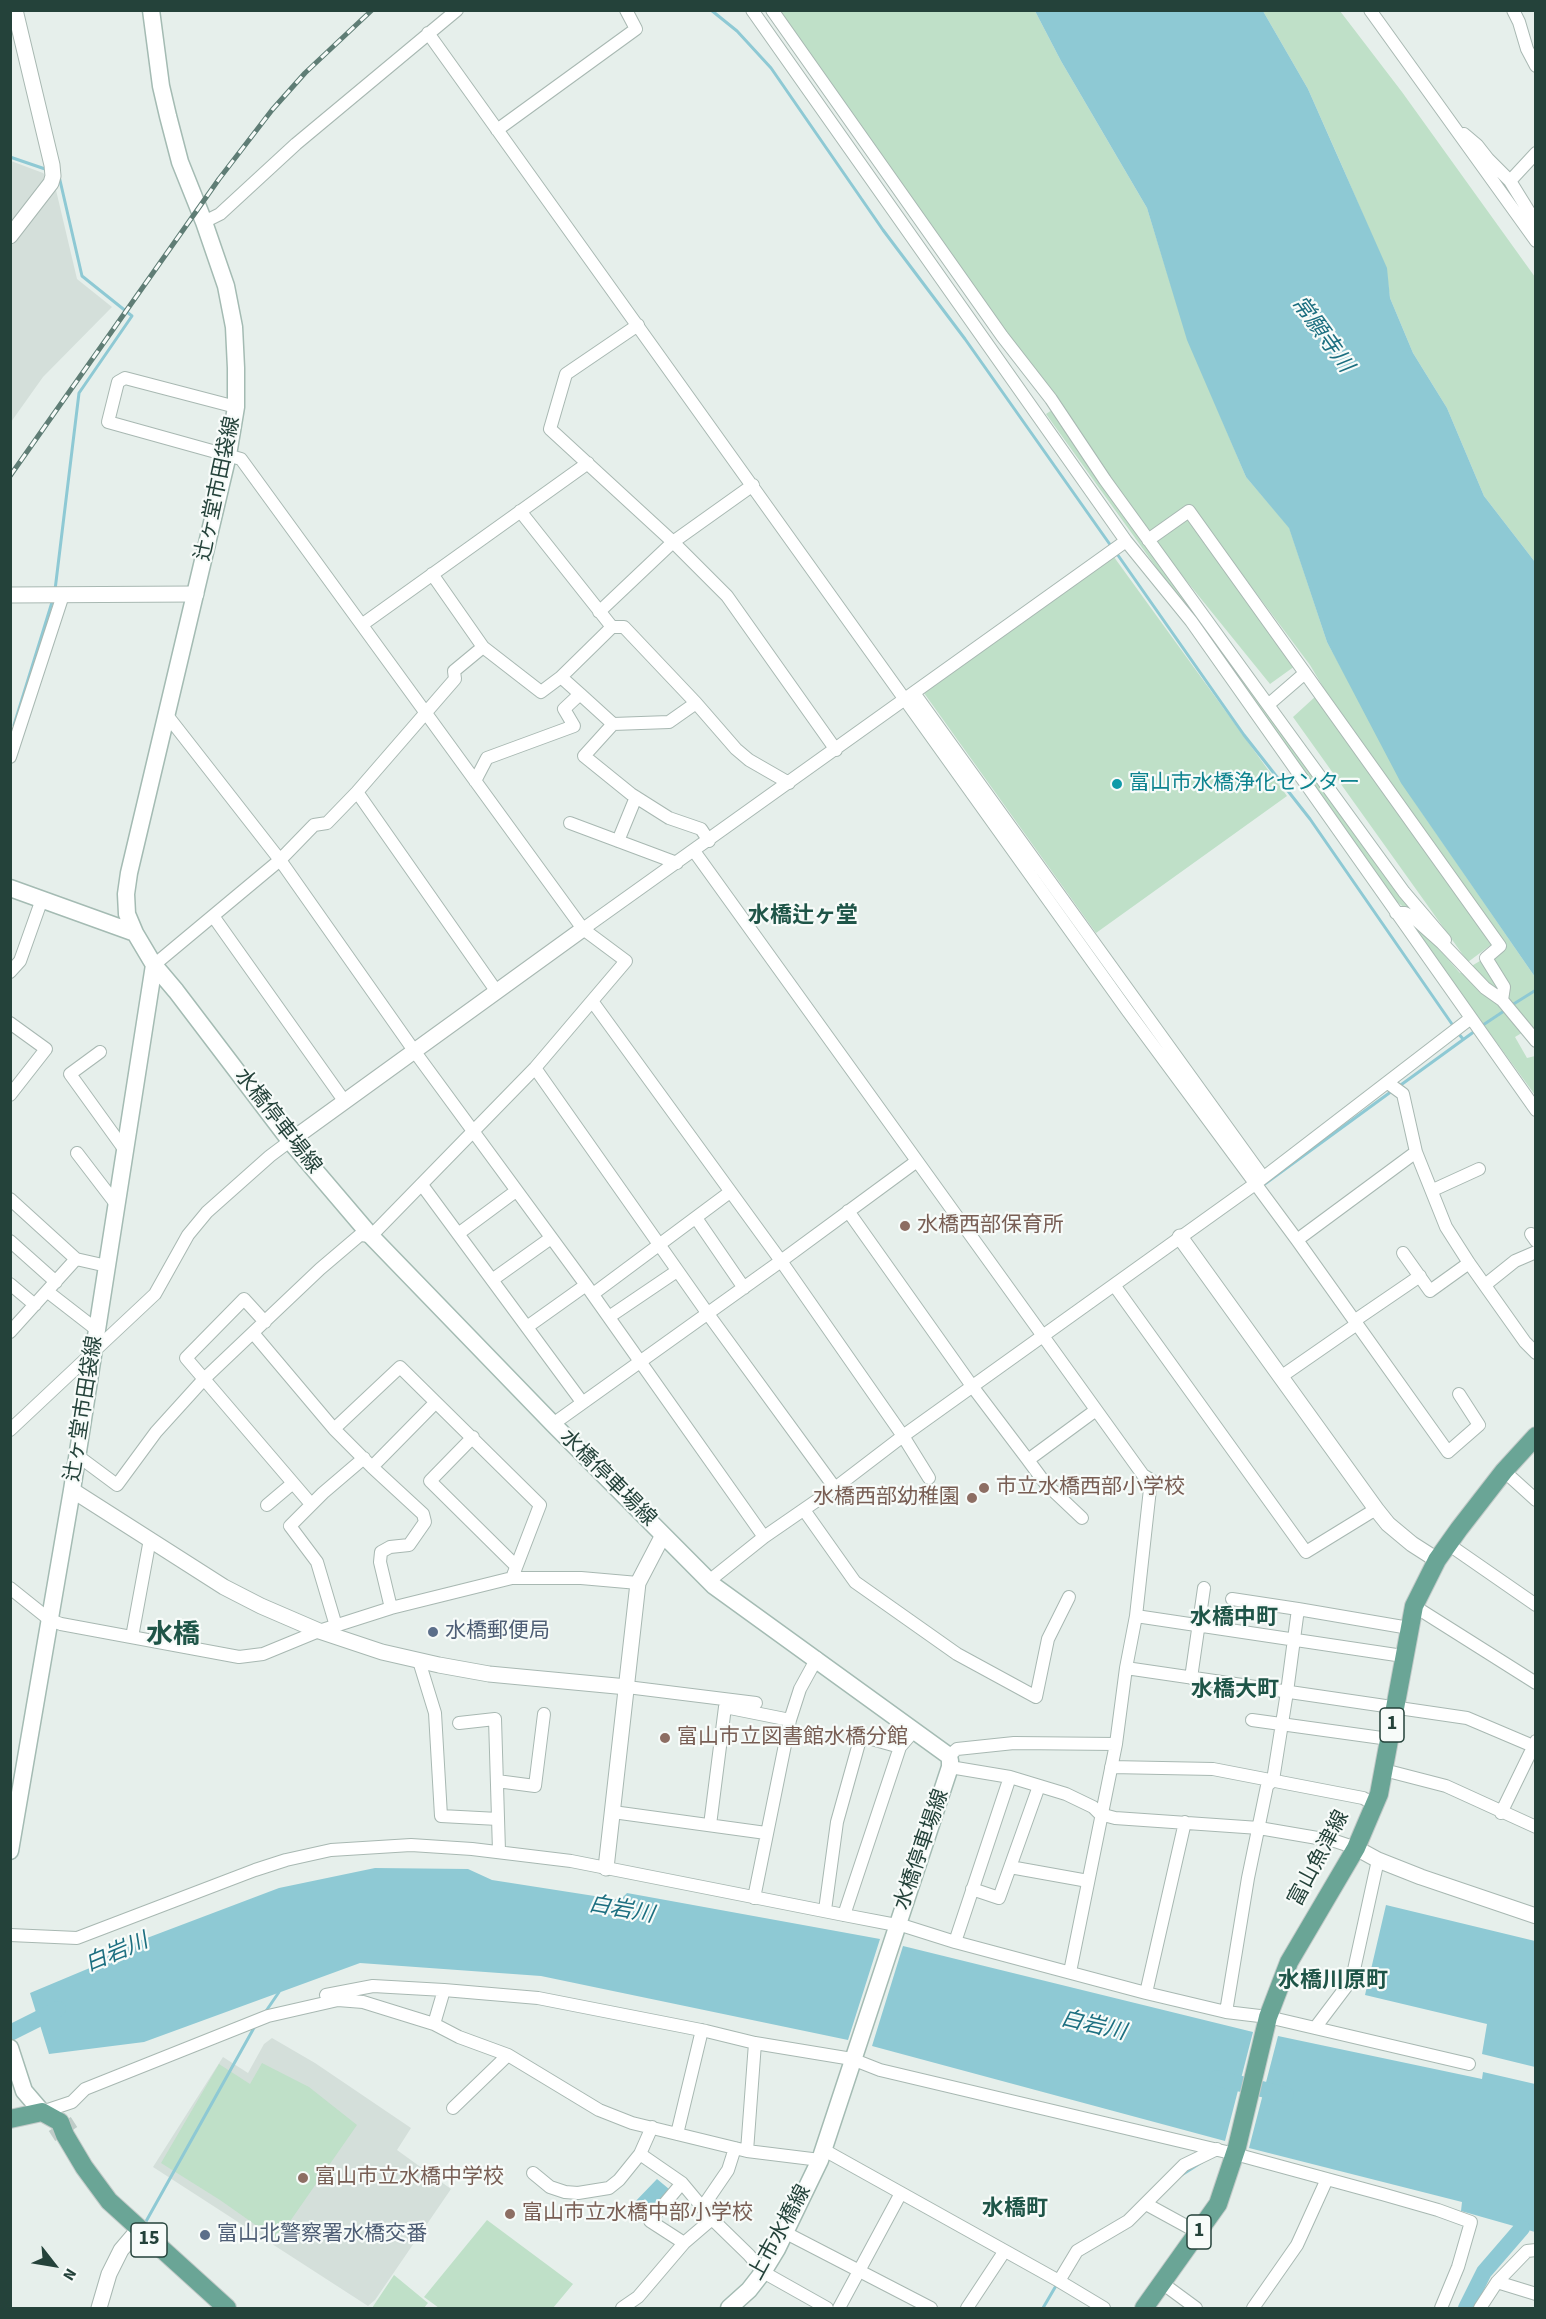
<!DOCTYPE html>
<meta charset="utf-8">
<style>
body{margin:0}
#map{position:relative;width:1546px;height:2319px;overflow:hidden;background:#e6efeb;font-family:"Source Sans 3",sans-serif}
canvas{display:block}
.frame{position:absolute;inset:0;border:12px solid #24423a;pointer-events:none}
.north{position:absolute;left:24px;top:2235px;width:60px;height:60px;-webkit-text-stroke:4px #f7fbf9;paint-order:stroke;rotate:121deg;font-size:16px;font-weight:700;line-height:24px;text-align:center;color:#24423a}
.north::after{content:'';display:block;margin:auto;width:21px;height:27px;background:#24423a;clip-path:polygon(50% 0,100% 100%,50% 72%,0 100%)}
</style>
<div id="map">
<canvas width="1546" height="2319"></canvas>
<div class="frame"></div>
<div class="north">N</div>
</div>
<script>
const g = document.querySelector('canvas').getContext('2d');
g.lineJoin = 'round';
function paint(path, color) {
  g.fillStyle = color;
  g.fill(path, 'evenodd');
}
function toPath(rows) {
  const path = new Path2D();
  for (const r of rows) {
    path.moveTo(r[0], r[1]);
    for (let i = 2; i < r.length; i += 2) path.lineTo(r[i], r[i + 1]);
  }
  return path;
}
function stroke(path, color, width, dash) {
  g.strokeStyle = color;
  g.lineWidth = width;
  g.lineCap = dash ? 'butt' : 'round';
  g.setLineDash(dash || []);
  g.stroke(path);
}
function drawText(font, color, halo, rows, align = 'center') {
  g.font = font + ' "Source Sans 3","Noto Sans JP",sans-serif';
  g.lineWidth = 4.5;
  g.setLineDash([]);
  g.textBaseline = 'middle';
  g.strokeStyle = halo;
  g.fillStyle = color;
  for (const [text, x, y, turn = 0] of rows) {
    g.save();
    g.translate(x, y);
    g.rotate((+turn || 0) * Math.PI / 180);
    g.textAlign = isNaN(turn) ? turn : align;
    if (halo) g.strokeText(text, 0, 0);
    g.fillText(text, 0, 0);
    g.restore();
  }
}
paint(toPath([
 [11,161,43,173,56,190,77,279,112,307,43,377,11,422],
 [272,2038,315,2063,411,2128,397,2150,451,2189,375,2300,368,2306,153,2167,223,2057,248,2073,264,2044]
]), '#d4dfda');
paint(toPath([
 [780,11,1035,11,1061,61,1147,208,1187,337,1246,477,1289,527,1327,642,1414,801,1535,977,1535,1034,1530,1028,1515,1037,1527,1058,1535,1056,1535,1095,1408,921,1432,941,1460,973,1503,947,1335,707,1310,665,1190,505,1150,532,982,301],
 [1263,11,1340,11,1402,92,1535,277,1535,562,1484,496,1447,408,1413,353,1390,298,1386,268,1339,159,1308,89],
 [1052,410,1432,930,1396,901,1046,414],
 [1188,519,1295,666,1270,684,1155,542],
 [1114,557,1287,796,1096,933,924,693],
 [1316,696,1492,944,1468,962,1293,717],
 [262,2063,309,2087,357,2125,277,2240,220,2200,161,2163,219,2064,250,2084],
 [487,2220,573,2284,553,2308,439,2308,424,2297],
 [394,2275,428,2303,424,2308,372,2308]
]), '#bfe0c8');
paint(toPath([
 [1035,11,1263,11,1308,89,1387,268,1390,298,1413,353,1447,408,1484,496,1535,562,1535,977,1401,783,1327,642,1289,528,1246,477,1187,340,1147,208,1061,61],
 [375,1868,468,1869,492,1880,620,1900,627,1893,880,1939,848,2040,541,1976,360,1963,144,2042,49,2054,30,1993,104,1962,110,1952,279,1888],
 [1386,1905,1535,1941,1535,2067,1482,2054,1487,2024,1365,1995],
 [903,1946,1253,2032,1225,2141,872,2046],
 [1278,2036,1482,2079,1483,2072,1535,2084,1535,2232,1461,2211,1462,2202,1249,2148],
 [657,2179,669,2189,645,2218,631,2206]
]), '#8ec9d4');
stroke(toPath([
 [711,10,737,31,771,68,883,230,965,339,1111,546],
 [10,157,48,170],
 [1115,551,1244,735,1310,819,1454,1027],
 [55,590,79,393,132,316,82,276,59,176],
 [14,725,53,599],
 [1114,981,1156,1039],
 [1512,1005,1536,990],
 [1480,1027,1507,1009],
 [1458,1033,1463,1039],
 [1398,1087,1475,1031],
 [1262,1186,1392,1091],
 [264,2014,279,1992],
 [1180,2176,1202,2162],
 [144,2225,255,2026],
 [1043,2308,1057,2284]
]), '#8ec9d4', 3);
stroke(toPath([
 [10,2033,58,2009],
 [1217,2078,1286,2095],
 [1466,2308,1484,2272,1522,2228]
]), '#8ec9d4', 16);
stroke(toPath([
 [52,2136,74,2122]
]), '#bfccc8', 12, [12, 6]);
const minor = toPath([
 [752,10,1126,541,1191,621,1536,1110],
 [772,10,1002,336,1051,399,1105,480,1268,705],
 [1370,10,1536,241],
 [1513,10,1519,22,1527,49,1536,66],
 [428,33,1127,1010,1297,1240,1448,1452,1479,1425,1459,1394],
 [497,130,636,29,626,10],
 [1464,134,1477,145,1488,159,1510,181,1536,153],
 [1510,181,1536,223],
 [204,222,220,214,296,144,457,10],
 [638,325,566,374,550,429,673,542,727,596,836,750],
 [520,511,612,627,624,627,696,703,736,749,749,760,789,783],
 [1148,540,1189,511,1305,673],
 [432,574,483,647],
 [599,612,673,542,753,485],
 [363,624,588,463],
 [914,693,1263,1177],
 [580,694,561,677,612,627],
 [166,714,280,860,415,1052,586,1285,764,1537],
 [613,724,584,756,631,794,669,818,701,829,709,841],
 [10,757,63,595],
 [475,781,487,758,574,726,564,709,580,694,613,724,669,722,696,703],
 [357,792,497,992],
 [570,823,677,863],
 [618,841,636,797],
 [694,851,1143,1475,1151,1480,1136,1616,1126,1668,1116,1744,1070,1972],
 [1396,913,1405,913,1414,918,1442,943,1445,940,1404,892,1268,705,1305,673,1500,946,1486,958,1504,987,1502,1000,1536,1041],
 [213,916,345,1102],
 [583,929,1126,541],
 [1442,943,1485,988,1502,1000],
 [154,965,280,860,314,825,327,823,357,792,455,679,454,671,483,647,541,692,561,677],
 [10,972,20,961,42,899],
 [592,1001,781,1261,903,1436,929,1478],
 [10,1023,46,1049,10,1095],
 [100,1052,70,1074,124,1149],
 [535,1068,708,1314,835,1488],
 [1388,1083,1403,1094,1416,1152,1446,1227,1469,1263,1525,1342,1536,1353],
 [77,1153,116,1204],
 [422,1185,582,1402],
 [1433,1190,1479,1169],
 [10,1199,76,1259,107,1266],
 [848,1211,972,1386,1028,1460],
 [696,1218,744,1288],
 [458,1234,516,1191],
 [1531,1234,1536,1241],
 [1297,1240,1416,1152],
 [10,1241,56,1282],
 [1403,1253,1430,1291,1469,1263],
 [492,1280,551,1238],
 [10,1284,35,1305],
 [1114,1285,1306,1552,1376,1509],
 [1485,1285,1515,1261,1536,1252],
 [48,1292,97,1330],
 [593,1294,730,1192],
 [609,1317,677,1271],
 [1354,1321,1420,1276],
 [265,1322,244,1299,186,1358,311,1504],
 [527,1327,586,1285],
 [10,1332,76,1259],
 [253,1333,334,1429,372,1467,435,1403],
 [1282,1376,1357,1324],
 [553,1424,781,1261,917,1161],
 [334,1429,400,1367,540,1505,512,1578],
 [10,1430,155,1294,188,1235,207,1212,270,1156,290,1141],
 [473,1437,430,1481,516,1566],
 [78,1456,117,1485,156,1432,204,1379,320,1269,360,1235,371,1236,535,1068,626,961,583,929,241,459,108,422,118,382,125,378,236,407],
 [372,1467,423,1514,425,1522,409,1545,390,1547,381,1552,380,1562,391,1608],
 [1504,1471,1536,1500],
 [267,1505,293,1483],
 [804,1510,855,1582,957,1654,1036,1697,1048,1639,1069,1597],
 [1082,1518,1045,1483,1028,1460,1096,1410],
 [1448,1544,1536,1605],
 [709,1581,764,1537,835,1488,903,1436,1255,1184,1471,1018],
 [10,1588,50,1620,61,1624,239,1657,263,1654,319,1631,391,1608,512,1578,581,1578,638,1583],
 [1232,1599,1298,1609],
 [1414,1606,1536,1683],
 [1136,1616,1403,1656],
 [336,1626,317,1562,290,1526,323,1493,364,1458],
 [132,1637,150,1539],
 [419,1661,435,1713,441,1816,498,1819],
 [1126,1668,1467,1718,1533,1746],
 [1191,1678,1204,1588],
 [627,1687,756,1703],
 [1252,1720,1389,1739],
 [459,1723,495,1719,499,1851],
 [949,1756,957,1749,1014,1743,1116,1744],
 [950,1767,1010,1777,1066,1794,1093,1807,1100,1814,1115,1818,1259,1828,1335,1841,1356,1848],
 [1111,1767,1213,1769,1363,1798,1374,1804],
 [1384,1770,1446,1786,1536,1827],
 [497,1781,535,1786,544,1714],
 [613,1812,766,1833],
 [1501,1813,1536,1741],
 [710,1825,725,1707,790,1720],
 [1010,1867,1088,1881],
 [972,1889,999,1898,1039,1786],
 [754,1898,790,1720,800,1689,817,1658],
 [825,1910,837,1822,861,1736,900,1747,913,1732],
 [844,1915,900,1747],
 [10,1935,77,1938,255,1870,286,1860,331,1850,411,1845,472,1849,571,1861,844,1915,891,1924,898,1924,955,1942,1146,1993,1226,2012,1268,2017,1315,2028,1352,1979,1378,1860],
 [955,1942,1010,1777],
 [1146,1993,1185,1822],
 [326,1995,373,1986,444,1990],
 [1226,2012,1248,1878,1267,1786,1273,1780,1287,1692,1298,1609,1409,1628],
 [434,2024,444,1990,538,1998,706,2031,755,2043,852,2059,880,2070,1235,2154,1382,2194,1438,2210,1471,2222,1458,2267,1441,2308],
 [1315,2028,1469,2064],
 [453,2108,508,2055],
 [42,2112,72,2102,85,2089,268,2016,338,2000,363,2002,434,2024,459,2037,508,2055,599,2110,632,2123,747,2151,820,2160],
 [652,2127,640,2154,682,2183,712,2219,749,2255,763,2272,827,2308],
 [677,2134,702,2030],
 [824,2150,1059,2281,1104,2308],
 [747,2151,755,2043],
 [533,2173,550,2187,565,2192,578,2193,609,2188,619,2180,640,2154],
 [1146,2204,1199,2233],
 [702,2208,728,2170,735,2148],
 [786,2233,931,2308],
 [684,2243,712,2219],
 [1059,2281,1077,2251,1128,2221,1184,2165,1217,2149],
 [1497,2282,1536,2294],
 [1162,2283,1196,2308],
 [622,2308,638,2297,684,2243,650,2221,682,2183],
 [839,2308,901,2193],
 [967,2308,1004,2252],
 [1253,2308,1297,2245,1327,2179],
 [1480,2308,1497,2282,1527,2251,1536,2250]
]);
const tertiary = toPath([
 [10,236,51,183,53,176,52,165,15,10],
 [10,595,196,594],
 [290,1141,583,929],
 [1180,1237,1376,1509,1388,1524,1412,1544,1437,1560],
 [72,1490,224,1587,261,1606,319,1631,382,1652,439,1665,489,1674,627,1687],
 [1356,1848,1378,1860,1421,1877,1536,1916],
 [606,1868,638,1583,663,1535],
 [99,2308,109,2274,121,2250,138,2230]
]);
const secondary = toPath([
 [151,10,161,86,168,116,180,162,204,222,226,286,234,327,236,368,236,407,228,455,129,873,126,894,127,914,135,933,154,965,176,991,290,1141,371,1236,553,1424,714,1586,949,1756,950,1761,950,1767,820,2160,777,2249,763,2272,749,2290,729,2308],
 [10,888,135,933],
 [10,1851,72,1490,154,965],
 [10,2048,24,2091,42,2112]
]);
const primary = toPath([
 [10,2119,42,2112,60,2122,65,2135,84,2167,109,2201,227,2308],
 [1144,2308,1218,2204,1237,2147,1268,2017,1289,1962,1356,1848,1379,1794,1414,1606,1437,1560,1459,1529,1504,1471,1536,1436]
]);
stroke(minor, '#a8b8b2', 14);
stroke(tertiary, '#a8b8b2', 17);
stroke(secondary, '#a4bbb3', 19);
stroke(primary, '#c2cac8', 20);
stroke(minor, '#fff', 12);
stroke(tertiary, '#fff', 15);
stroke(secondary, '#fff', 16);
stroke(primary, '#6aa596', 18);
const rail = toPath([
 [10,476,219,179,272,110,305,73,372,10]
]);
stroke(rail, '#5f7d75', 5);
stroke(rail, '#f7fbf9', 3, [9]);
for (const [x, y, r, color] of [
 [1117,784,6,"#0f9aa8"],
 [905,1226,6,"#8d6e63"],
 [984,1488,6,"#8d6e63"],
 [972,1498,6,"#8d6e63"],
 [433,1632,6,"#5c6f8a"],
 [665,1738,6,"#8d6e63"],
 [303,2178,6,"#8d6e63"],
 [510,2214,6,"#8d6e63"],
 [205,2235,6,"#5c6f8a"]
]) {
  const dot = new Path2D();
  dot.arc(x, y, r, 0, 2 * Math.PI);
  g.fillStyle = color;
  g.fill(dot);
  stroke(dot, '#f7fbf9', 2);
}
for (const [x, y, w] of [
 [1392,1725,24],
 [1199,2232,24],
 [149,2240,36]
]) {
  const box = new Path2D();
  box.roundRect(x - w / 2, y - 17, w, 34, 4.5);
  g.fillStyle = '#f7fbf9';
  g.fill(box);
  stroke(box, '#24423a', 1.5);
}
drawText('bold 20px', '#24423a', null, [
 ["1",1392,1725],
 ["1",1199,2232],
 ["15",149,2240]
]);
drawText('21px', '#24423a', '#f7fbf9', [
 ["辻ヶ堂市田袋線",219,489,-78],
 ["水橋停車場線",277,1122,52],
 ["辻ヶ堂市田袋線",85,1409,-81],
 ["水橋停車場線",607,1479,45],
 ["水橋停車場線",923,1850,-71],
 ["富山魚津線",1320,1859,-62],
 ["上市水橋線",781,2233,-61]
]);
drawText('21px', '#0d838f', '#f7fbf9', [
 ["富山市水橋浄化センター",1129,784]
], 'left');
drawText('21px', '#785e54', '#f7fbf9', [
 ["水橋西部保育所",917,1226],
 ["市立水橋西部小学校",996,1488],
 ["水橋西部幼稚園",960,1498,"right"],
 ["富山市立図書館水橋分館",677,1738],
 ["富山市立水橋中学校",315,2178],
 ["富山市立水橋中部小学校",522,2214]
], 'left');
drawText('21px', '#4e5e75', '#f7fbf9', [
 ["水橋郵便局",445,1632],
 ["富山北警察署水橋交番",217,2235]
], 'left');
drawText('italic 22px', '#1c6f80', '#f7fbf9', [
 ["常願寺川",1321,335,54],
 ["白岩川",621,1911,10],
 ["白岩川",117,1954,-23],
 ["白岩川",1093,2027,13]
]);
drawText('bold 22px', '#1f5548', '#f7fbf9', [
 ["水橋辻ヶ堂",803,917],
 ["水橋中町",1234,1619],
 ["水橋大町",1235,1691],
 ["水橋川原町",1333,1982],
 ["水橋町",1015,2210]
]);
drawText('bold 27px', '#1f5548', '#f7fbf9', [
 ["水橋",173,1637]
]);
</script>
